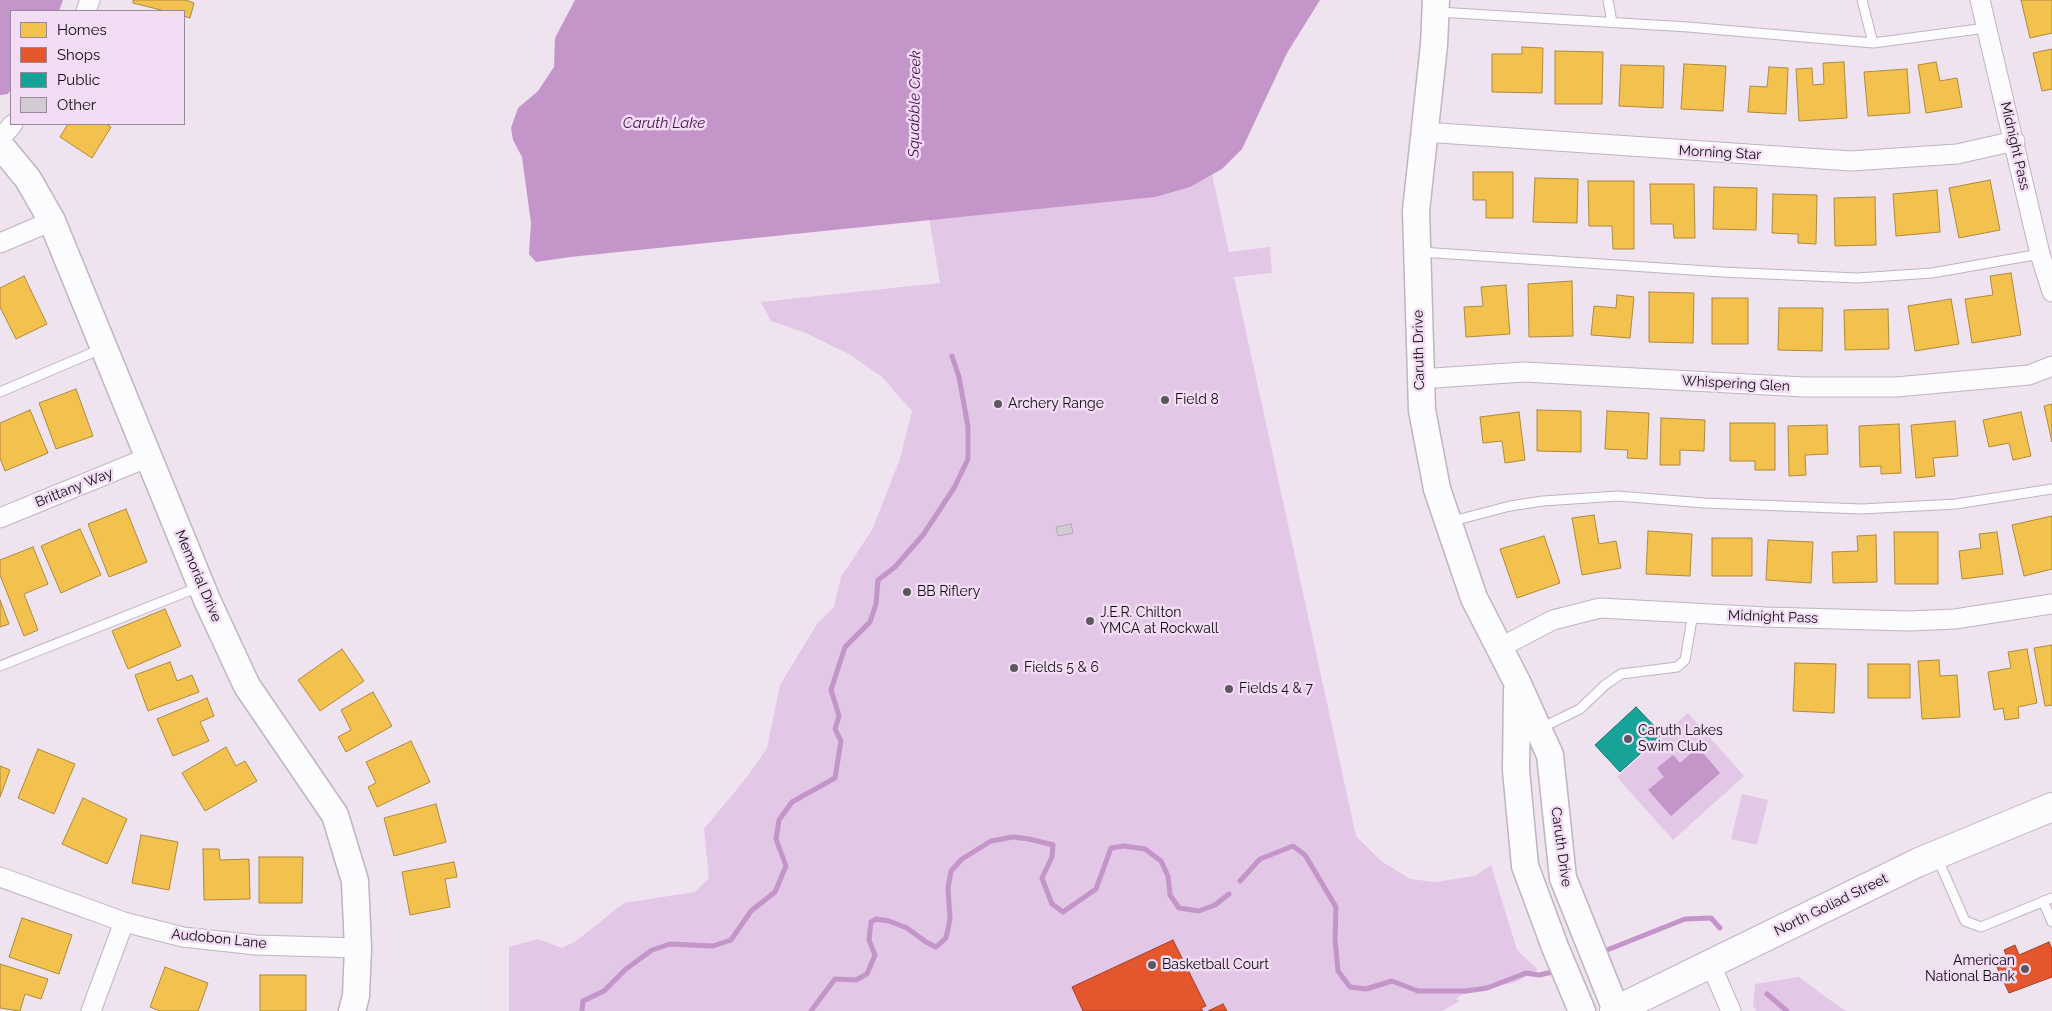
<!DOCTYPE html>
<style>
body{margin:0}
#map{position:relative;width:2052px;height:1011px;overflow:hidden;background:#eee3ef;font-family:Raleway,sans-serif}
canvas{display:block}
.legend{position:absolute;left:10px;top:10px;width:175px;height:115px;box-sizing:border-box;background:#f2ddf5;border:1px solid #98899a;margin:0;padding:6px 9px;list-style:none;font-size:15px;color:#100a11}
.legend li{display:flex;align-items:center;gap:10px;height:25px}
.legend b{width:25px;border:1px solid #98899a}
</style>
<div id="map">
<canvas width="2052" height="1011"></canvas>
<ul class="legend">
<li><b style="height:14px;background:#f2c14e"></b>Homes</li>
<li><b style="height:14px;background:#e4572e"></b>Shops</li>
<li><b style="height:14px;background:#17a398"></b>Public</li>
<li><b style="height:14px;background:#d3cbd4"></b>Other</li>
</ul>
</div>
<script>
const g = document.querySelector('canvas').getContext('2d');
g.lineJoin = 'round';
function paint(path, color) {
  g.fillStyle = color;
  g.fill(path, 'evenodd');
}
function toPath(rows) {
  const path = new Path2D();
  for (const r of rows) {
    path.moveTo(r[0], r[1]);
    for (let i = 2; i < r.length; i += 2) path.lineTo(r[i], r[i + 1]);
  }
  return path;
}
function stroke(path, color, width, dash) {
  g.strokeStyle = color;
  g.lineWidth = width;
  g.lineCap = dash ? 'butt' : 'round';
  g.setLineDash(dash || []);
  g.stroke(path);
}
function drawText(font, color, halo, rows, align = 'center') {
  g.font = font + ' Raleway,sans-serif';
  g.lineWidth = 5;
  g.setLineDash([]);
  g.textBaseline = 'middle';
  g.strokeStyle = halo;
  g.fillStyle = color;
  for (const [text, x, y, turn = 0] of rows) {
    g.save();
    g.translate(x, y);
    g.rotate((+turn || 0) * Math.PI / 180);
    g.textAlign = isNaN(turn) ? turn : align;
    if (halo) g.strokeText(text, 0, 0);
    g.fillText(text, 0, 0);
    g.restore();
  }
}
paint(toPath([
 [1183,150,1209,160,1229,252,1270,247,1272,273,1234,277,1356,836,1381,861,1410,879,1435,882,1475,876,1491,865,1517,950,1538,970,1516,982,1461,995,1455,1000,1460,1001,1442,1011,509,1011,509,947,538,939,562,948,576,941,624,903,695,892,709,878,704,829,747,777,767,748,780,685,817,624,834,607,841,577,872,530,900,459,912,411,882,377,849,354,806,333,771,321,761,302,940,283,929,217,1168,193],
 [1688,713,1744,776,1673,840,1617,777],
 [1742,794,1768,800,1757,845,1731,839],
 [1799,977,1824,996,1846,1011,1756,1011,1753,1005,1755,984]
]), '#e2c7e6');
paint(toPath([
 [0,0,63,0,59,11,11,11,11,89,8,94,0,95],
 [575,0,1320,0,1287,53,1242,149,1222,169,1190,187,1155,197,570,257,536,262,529,254,531,223,522,157,513,140,511,128,518,108,538,91,554,67,555,38],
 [1698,747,1720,773,1671,816,1648,790,1664,777,1657,768,1673,755,1680,763]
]), '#c395c9');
const homes = toPath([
 [133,0,186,0,194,3,190,18,184,16,184,11,165,11,133,3,133,0],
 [2021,0,2052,0,2052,33,2030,38,2021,0],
 [1522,47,1543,48,1542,93,1492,92,1492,54,1522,54,1522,47],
 [2052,49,2052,89,2042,91,2033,53,2052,49],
 [1555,51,1603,52,1602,104,1555,104,1555,51],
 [1844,62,1847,118,1799,121,1796,69,1812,68,1813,85,1824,84,1823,63,1844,62],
 [1936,62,1940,81,1957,78,1962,107,1926,113,1918,65,1936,62],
 [1684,64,1726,66,1723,111,1681,109,1684,64],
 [1621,65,1664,66,1663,108,1619,106,1621,65],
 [1769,67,1788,68,1786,114,1748,112,1750,86,1767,87,1769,67],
 [1907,69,1910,113,1868,116,1864,72,1907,69],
 [68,124,106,124,111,127,92,158,60,137,68,124],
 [1473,172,1513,172,1513,218,1486,218,1486,200,1473,200,1473,172],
 [1535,178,1578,179,1577,223,1533,222,1535,178],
 [1990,180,2000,230,1959,238,1949,188,1990,180],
 [1588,181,1634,181,1634,249,1613,249,1612,226,1589,226,1588,181],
 [1650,184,1694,184,1695,238,1674,238,1673,224,1651,224,1650,184],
 [1714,187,1757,188,1756,230,1713,229,1714,187],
 [1937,190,1940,232,1896,236,1893,194,1937,190],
 [1773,194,1817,195,1816,244,1798,243,1798,234,1772,233,1773,194],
 [1875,197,1876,245,1835,246,1834,198,1875,197],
 [2011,273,2021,335,1972,343,1965,299,1993,295,1990,276,2011,273],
 [24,276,47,324,16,339,0,307,0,288,24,276],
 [1572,281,1573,336,1529,337,1528,284,1572,281],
 [1506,285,1510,334,1466,337,1464,307,1483,306,1481,287,1506,285],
 [1649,292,1694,293,1693,343,1649,342,1649,292],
 [1617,295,1634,297,1630,338,1591,335,1594,306,1616,308,1617,295],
 [1712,298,1748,298,1748,344,1712,344,1712,298],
 [1951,299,1959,344,1915,351,1908,306,1951,299],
 [1779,308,1823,308,1822,351,1778,350,1779,308],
 [1888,309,1889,349,1845,350,1844,310,1888,309],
 [76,389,93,436,56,449,39,403,76,389],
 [2052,404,2052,442,2044,406,2052,404],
 [30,410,48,453,5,471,0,458,0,423,30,410],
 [1537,410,1581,411,1581,452,1537,451,1537,410],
 [1607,411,1649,413,1647,459,1627,458,1628,450,1605,449,1607,411],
 [1519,412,1525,460,1505,463,1502,441,1483,443,1480,417,1519,412],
 [2021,412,2031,456,2013,460,2009,443,1989,447,1983,420,2021,412],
 [1661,418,1705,420,1704,451,1680,450,1680,465,1660,465,1661,418],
 [1955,421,1958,456,1933,458,1935,476,1916,478,1911,425,1955,421],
 [1730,423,1775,423,1775,470,1755,470,1755,461,1730,461,1730,423],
 [1899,424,1901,473,1881,474,1881,466,1860,467,1859,426,1899,424],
 [1827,425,1828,454,1805,455,1806,475,1789,476,1788,426,1827,425],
 [126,509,147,562,109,577,88,524,126,509],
 [1594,515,1599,544,1616,541,1621,568,1582,575,1572,518,1594,515],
 [2052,516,2052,569,2024,576,2012,525,2052,516],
 [80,529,101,575,61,593,41,546,80,529],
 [1648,531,1692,534,1690,576,1646,574,1648,531],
 [1894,532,1938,532,1938,584,1895,584,1894,532],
 [1997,532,2003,574,1962,579,1959,551,1981,548,1979,534,1997,532],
 [1876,535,1877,582,1833,583,1832,552,1858,551,1857,536,1876,535],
 [1544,536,1560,583,1517,598,1500,549,1544,536],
 [1712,538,1752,538,1752,576,1712,576,1712,538],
 [1768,540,1813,542,1811,583,1766,580,1768,540],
 [33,547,48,584,24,594,38,630,24,636,0,575,0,560,33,547],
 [0,600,9,624,0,627,0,600],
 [165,609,181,646,128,669,112,631,165,609],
 [2052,645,2052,705,2045,706,2034,648,2052,645],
 [342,649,364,681,320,711,298,680,342,649],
 [2027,649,2037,703,2018,707,2019,718,2005,720,2003,708,1994,710,1988,672,2011,668,2008,652,2027,649],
 [1939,660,1940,676,1957,675,1960,717,1922,719,1918,661,1939,660],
 [170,662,177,681,192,675,199,692,148,711,135,675,170,662],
 [1795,663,1836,664,1834,713,1793,711,1795,663],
 [1868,664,1910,664,1910,698,1868,698,1868,664],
 [373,692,392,726,346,752,338,737,351,730,341,710,373,692],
 [207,698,214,716,200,722,209,741,173,756,157,719,207,698],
 [411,741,430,782,377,807,368,787,376,783,366,762,411,741],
 [226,747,236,766,245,761,257,781,205,811,182,773,226,747],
 [38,749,75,764,54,814,18,798,38,749],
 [0,766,10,770,0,797,0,766],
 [83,798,127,819,107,864,62,844,83,798],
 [436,804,446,842,394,856,384,818,436,804],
 [141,835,178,842,169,890,132,883,141,835],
 [203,849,219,849,220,860,249,859,250,899,204,900,203,849],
 [259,857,303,857,302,903,259,903,259,857],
 [454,862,457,877,445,879,450,907,410,915,402,872,454,862],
 [22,918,72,935,59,974,9,957,22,918],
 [0,964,48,979,41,999,25,994,20,1011,0,1008,0,964],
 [165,967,208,983,198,1011,160,1011,150,1007,165,967],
 [260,975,306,975,306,1011,260,1011,260,975]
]);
paint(homes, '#f2c14e');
stroke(homes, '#ae8a3c', 1);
const shops = toPath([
 [1173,940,1206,1006,1201,1008,1203,1011,1083,1011,1072,987,1173,940],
 [2049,942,2052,949,2052,977,2009,993,1996,965,2008,959,2004,950,2015,945,2019,955,2049,942],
 [1223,1004,1227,1011,1208,1011,1223,1004]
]);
paint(shops, '#e4572e');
stroke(shops, '#a44025', 1);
const public = toPath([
 [1636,707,1662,734,1620,772,1595,745,1636,707]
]);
paint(public, '#17a398');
stroke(public, '#157570', 1);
stroke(toPath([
 [1240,881,1260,859,1293,846,1305,855,1336,907,1335,939,1338,971,1350,987,1366,989,1392,981,1418,991,1466,991,1487,988,1526,973,1539,975,1557,971],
 [1602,952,1685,919,1711,918,1720,928],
 [1767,994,1787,1011],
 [582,1011,583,1001,604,991,626,969,652,950,670,944,713,946,731,940,751,911,775,892,786,866,776,839,779,820,792,802,835,778,841,741,835,729,839,716,831,690,845,647,870,622,876,604,878,580,895,567,923,535,954,488,968,459,968,427,959,377,952,356],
 [811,1011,835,979,856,980,867,974,875,955,869,940,871,922,876,919,889,921,907,928,926,942,936,947,946,938,950,919,948,888,951,871,962,859,991,841,1013,837,1029,839,1053,845,1052,857,1042,878,1052,904,1063,912,1096,889,1111,848,1124,846,1145,849,1161,861,1168,876,1170,895,1179,908,1199,911,1215,905,1229,894]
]), '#c395c9', 5);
const building = toPath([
 [1071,524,1073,533,1058,536,1056,527,1071,524]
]);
paint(building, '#d3cbd4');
stroke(building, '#b2a9b2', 1);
const lane = toPath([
 [1608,0,1612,22],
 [1862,0,1873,43],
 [1438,12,1688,27,1873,43,1986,28],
 [1420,252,1722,272,1857,278,1932,273,2040,254],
 [0,392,101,349],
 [1449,522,1510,506,1543,501,1618,496,1704,503,1862,509,1956,504,2052,489],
 [0,666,199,587],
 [1541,728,1580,709,1605,685,1621,674,1677,667,1685,660,1693,613],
 [1937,857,1965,921,1981,927,2052,898],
 [2043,901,2052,922]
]);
const street = toPath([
 [1980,0,2040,254,2052,292],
 [86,11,90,0],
 [1424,132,1851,161,1957,154,2015,141],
 [0,139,13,124],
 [0,243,52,221],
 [1419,379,1524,372,1804,387,1896,387,2029,375,2052,366],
 [0,518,149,457],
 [1501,647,1553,620,1600,608,1765,617,1909,621,1955,619,2052,604],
 [0,877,124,922,183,937,256,945,358,948],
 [1711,965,1731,1011],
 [91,1011,124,922]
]);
const secondary = toPath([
 [1436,0,1434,45,1416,211,1422,410,1437,489,1474,598,1517,682,1550,755,1563,878,1616,1010],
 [0,145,28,179,52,221,207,600,247,686,335,815,355,881,358,948,356,996,352,1011],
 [1517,690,1516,770,1525,866,1555,947,1582,1011]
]);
const primary = toPath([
 [1614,1011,1919,862,2052,807]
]);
stroke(lane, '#beb5bf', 11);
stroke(street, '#beb5bf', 21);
stroke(secondary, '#beb5bf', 29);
stroke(primary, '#beb5bf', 30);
stroke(lane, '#fcfbfd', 9);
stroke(street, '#fcfbfd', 19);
stroke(secondary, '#fcfbfd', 26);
stroke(primary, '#fcfbfd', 28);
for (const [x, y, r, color] of [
 [1165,400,5,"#5e565f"],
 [998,404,5,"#5e565f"],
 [907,592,5,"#5e565f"],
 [1090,621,5,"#5e565f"],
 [1014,668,5,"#5e565f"],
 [1229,689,5,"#5e565f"],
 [1628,739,5,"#5e565f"],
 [1152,965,5,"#5e565f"],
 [2025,969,5,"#5e565f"]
]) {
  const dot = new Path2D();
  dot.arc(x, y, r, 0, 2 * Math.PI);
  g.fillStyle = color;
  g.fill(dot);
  stroke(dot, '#f2ddf5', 2);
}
drawText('14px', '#100a11', '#f2ddf5', [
 ["Midnight Pass",2015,146,77],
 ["Morning Star",1720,153,3],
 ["Caruth Drive",1419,350,-91],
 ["Whispering Glen",1736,384,3],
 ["Brittany Way",74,488,-22],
 ["Memorial Drive",198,576,67],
 ["Midnight Pass",1773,617,2],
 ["Caruth Drive",1561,847,82],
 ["North Goliad Street",1831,905,-26],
 ["Audobon Lane",219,939,6]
]);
drawText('14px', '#100a11', '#f2ddf5', [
 ["Field 8",1175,400],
 ["Archery Range",1008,404],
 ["BB Riflery",917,592],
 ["J.E.R. Chilton",1100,613],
 ["YMCA at Rockwall",1100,629],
 ["Fields 5 & 6",1024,668],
 ["Fields 4 & 7",1239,689],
 ["Caruth Lakes",1638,731],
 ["Swim Club",1638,747],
 ["American",2015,961,"right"],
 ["National Bank",2015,977,"right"],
 ["Basketball Court",1162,965]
], 'left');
drawText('italic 15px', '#470c4f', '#f2ddf5', [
 ["Squabble Creek",915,104,-89],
 ["Caruth Lake",664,123]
]);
</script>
